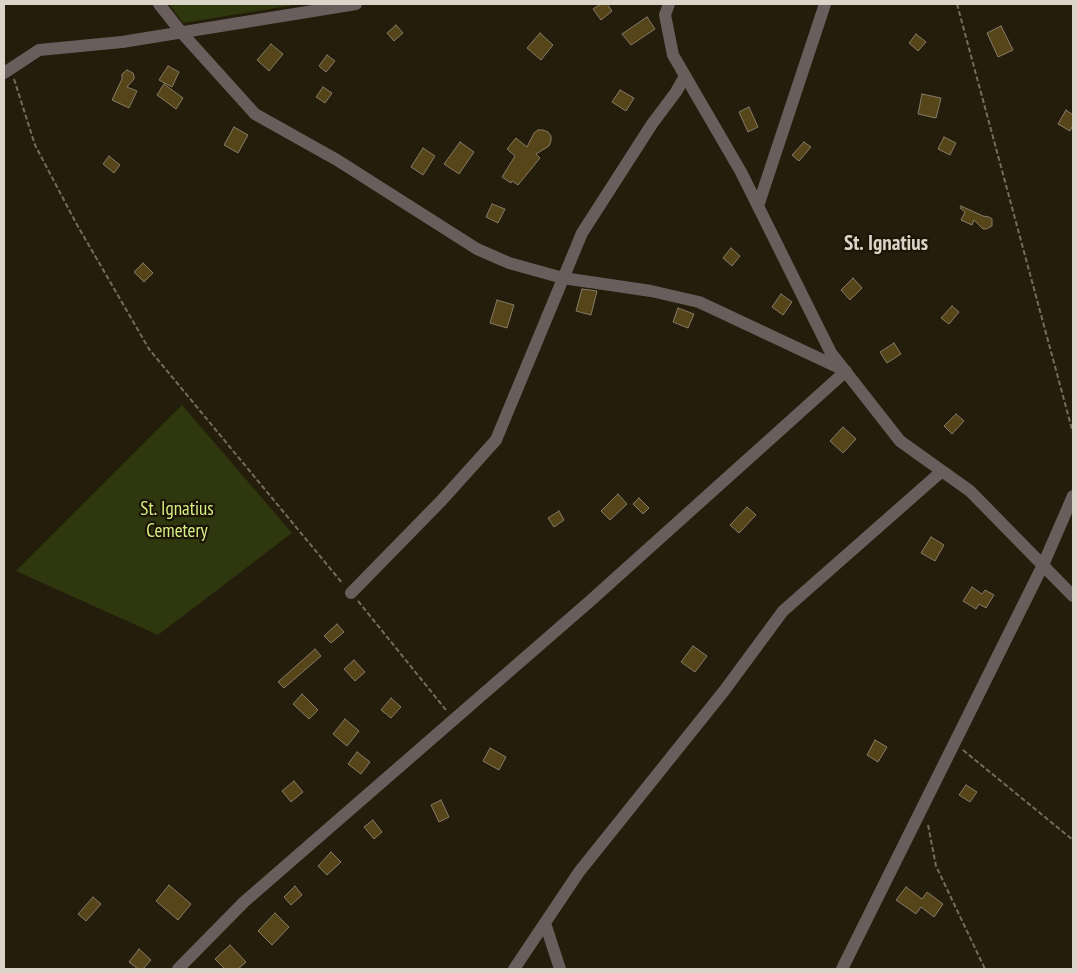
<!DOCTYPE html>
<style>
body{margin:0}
#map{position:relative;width:1077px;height:973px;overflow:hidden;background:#251d0c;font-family:"PT Sans Narrow",sans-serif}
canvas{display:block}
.frame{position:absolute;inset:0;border:5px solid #dad4c9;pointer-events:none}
</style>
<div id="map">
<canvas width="1077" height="973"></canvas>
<div class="frame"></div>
</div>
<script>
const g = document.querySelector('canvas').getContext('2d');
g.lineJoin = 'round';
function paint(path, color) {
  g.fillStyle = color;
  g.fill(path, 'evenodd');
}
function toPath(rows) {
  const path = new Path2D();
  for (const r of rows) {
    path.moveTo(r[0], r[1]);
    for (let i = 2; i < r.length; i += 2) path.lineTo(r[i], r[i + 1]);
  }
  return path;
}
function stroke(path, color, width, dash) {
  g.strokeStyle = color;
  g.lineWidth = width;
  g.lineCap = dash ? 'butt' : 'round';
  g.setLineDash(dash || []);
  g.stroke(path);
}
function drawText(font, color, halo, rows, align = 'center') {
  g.font = font + ' "PT Sans Narrow",sans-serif';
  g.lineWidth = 4.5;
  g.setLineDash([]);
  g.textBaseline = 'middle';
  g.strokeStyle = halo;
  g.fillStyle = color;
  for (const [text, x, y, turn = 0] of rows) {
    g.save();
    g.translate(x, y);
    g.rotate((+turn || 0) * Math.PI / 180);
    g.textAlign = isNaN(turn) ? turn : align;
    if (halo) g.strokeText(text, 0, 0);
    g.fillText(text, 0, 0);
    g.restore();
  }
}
paint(toPath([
 [169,4,300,4,183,23],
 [182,405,292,533,158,635,16,571]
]), '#2e370d');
const building = toPath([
 [601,4,607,4,612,11,601,20,593,9,601,4],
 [647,17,655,29,631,45,622,34,647,17],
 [396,25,403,33,394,41,387,33,396,25],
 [1001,26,1013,50,998,57,987,33,1001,26],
 [540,33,553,45,541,60,527,48,540,33],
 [916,34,926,42,918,51,909,43,916,34],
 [271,44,283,54,269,71,257,60,271,44],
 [327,55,335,61,326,72,319,66,327,55],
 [168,66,179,72,172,87,159,80,168,66],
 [127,70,133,73,134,76,134,79,127,87,137,91,129,108,112,100,122,79,122,74,127,70],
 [164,84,183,98,176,109,157,95,164,84],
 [323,87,332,93,325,103,316,97,323,87],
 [620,90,634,98,626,111,612,102,620,90],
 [922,94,941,98,936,118,918,114,922,94],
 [749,107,758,127,748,132,739,112,749,107],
 [1066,110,1073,115,1073,125,1070,131,1058,124,1066,110],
 [234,127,248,135,238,153,224,145,234,127],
 [538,130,543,130,548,132,551,136,551,141,549,146,536,154,540,158,518,185,512,181,511,183,502,177,515,156,507,149,516,138,527,147,534,133,538,130],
 [944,137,956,143,950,155,938,149,944,137],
 [460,142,474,152,459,174,444,164,460,142],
 [804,142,811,147,799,161,792,155,804,142],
 [423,148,435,156,423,175,411,167,423,148],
 [109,156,120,165,114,173,103,164,109,156],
 [492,204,505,209,498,223,486,217,492,204],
 [961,206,983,216,989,217,992,219,992,226,986,229,983,229,974,220,972,225,961,220,965,212,960,208,961,206],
 [731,248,740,256,732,266,723,258,731,248],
 [143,263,153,273,144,282,134,272,143,263],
 [853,278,862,288,850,300,841,290,853,278],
 [582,289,597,291,591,315,576,311,582,289],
 [781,294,792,302,783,315,772,307,781,294],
 [497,300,514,305,507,328,490,323,497,300],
 [952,306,959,312,949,324,941,318,952,306],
 [678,308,694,314,688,328,673,322,678,308],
 [894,343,901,354,887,363,880,352,894,343],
 [956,414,964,421,952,434,944,426,956,414],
 [843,427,856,439,843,453,830,441,843,427],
 [618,494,627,504,610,520,601,511,618,494],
 [639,498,649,508,643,514,633,504,639,498],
 [747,507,756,515,739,533,730,525,747,507],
 [559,511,564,520,554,527,548,518,559,511],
 [931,537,944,545,935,561,921,553,931,537],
 [972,587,982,594,985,590,994,595,986,608,979,604,976,609,963,601,972,587],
 [337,624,344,632,331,643,324,636,337,624],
 [693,646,707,656,695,672,681,662,693,646],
 [315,649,321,656,284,688,278,682,315,649],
 [354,660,365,672,355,681,344,669,354,660],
 [302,694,318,710,309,719,293,704,302,694],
 [391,698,401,707,391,718,381,710,391,698],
 [345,719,359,731,347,746,333,734,345,719],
 [875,740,887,747,878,762,867,755,875,740],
 [490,748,506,757,499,770,483,761,490,748],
 [357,752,370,762,361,774,348,764,357,752],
 [294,781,303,792,291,802,282,791,294,781],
 [966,785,977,792,970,802,959,795,966,785],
 [441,800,449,817,439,822,431,805,441,800],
 [373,820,382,832,374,839,364,827,373,820],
 [331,852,341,862,327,875,318,866,331,852],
 [169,885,191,904,178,920,156,901,169,885],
 [295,886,302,895,291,905,284,897,295,886],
 [906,887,922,899,927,892,943,904,934,917,921,907,916,914,896,900,906,887],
 [93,897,101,904,86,921,78,914,93,897],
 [275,913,289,927,272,945,258,931,275,913],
 [230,945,246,962,238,969,225,969,215,959,230,945],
 [139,949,151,960,143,969,138,969,129,962,139,949]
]);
paint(building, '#57451a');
stroke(building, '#857b67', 1);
stroke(toPath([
 [957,4,1073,433],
 [14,79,35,145,76,223,149,349,343,584],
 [358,601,446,710],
 [963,750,1073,840],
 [928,825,936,866,985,969]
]), '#736c5d', 2, [5, 2.5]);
stroke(toPath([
 [159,4,181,32,255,114,337,160,477,249,509,263,563,278,651,291,699,302,846,371,589,602,244,902,178,969],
 [669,4,665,15,673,55,741,172,831,353,900,441,970,491,1073,596],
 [4,73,39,50,122,42,356,4],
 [758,206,825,4],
 [351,593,442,500,496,440,582,233,652,124,676,92,685,76],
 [545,923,560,969],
 [514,969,579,872,724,691,783,611,942,471],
 [842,969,1043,565,1073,496]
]), '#695e5c', 12);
drawText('19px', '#d4ef83', '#1c1404', [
 ["St. Ignatius",177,510],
 ["Cemetery",177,532]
]);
drawText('bold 21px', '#dad4c9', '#1c1404', [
 ["St. Ignatius",886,244]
]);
</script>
